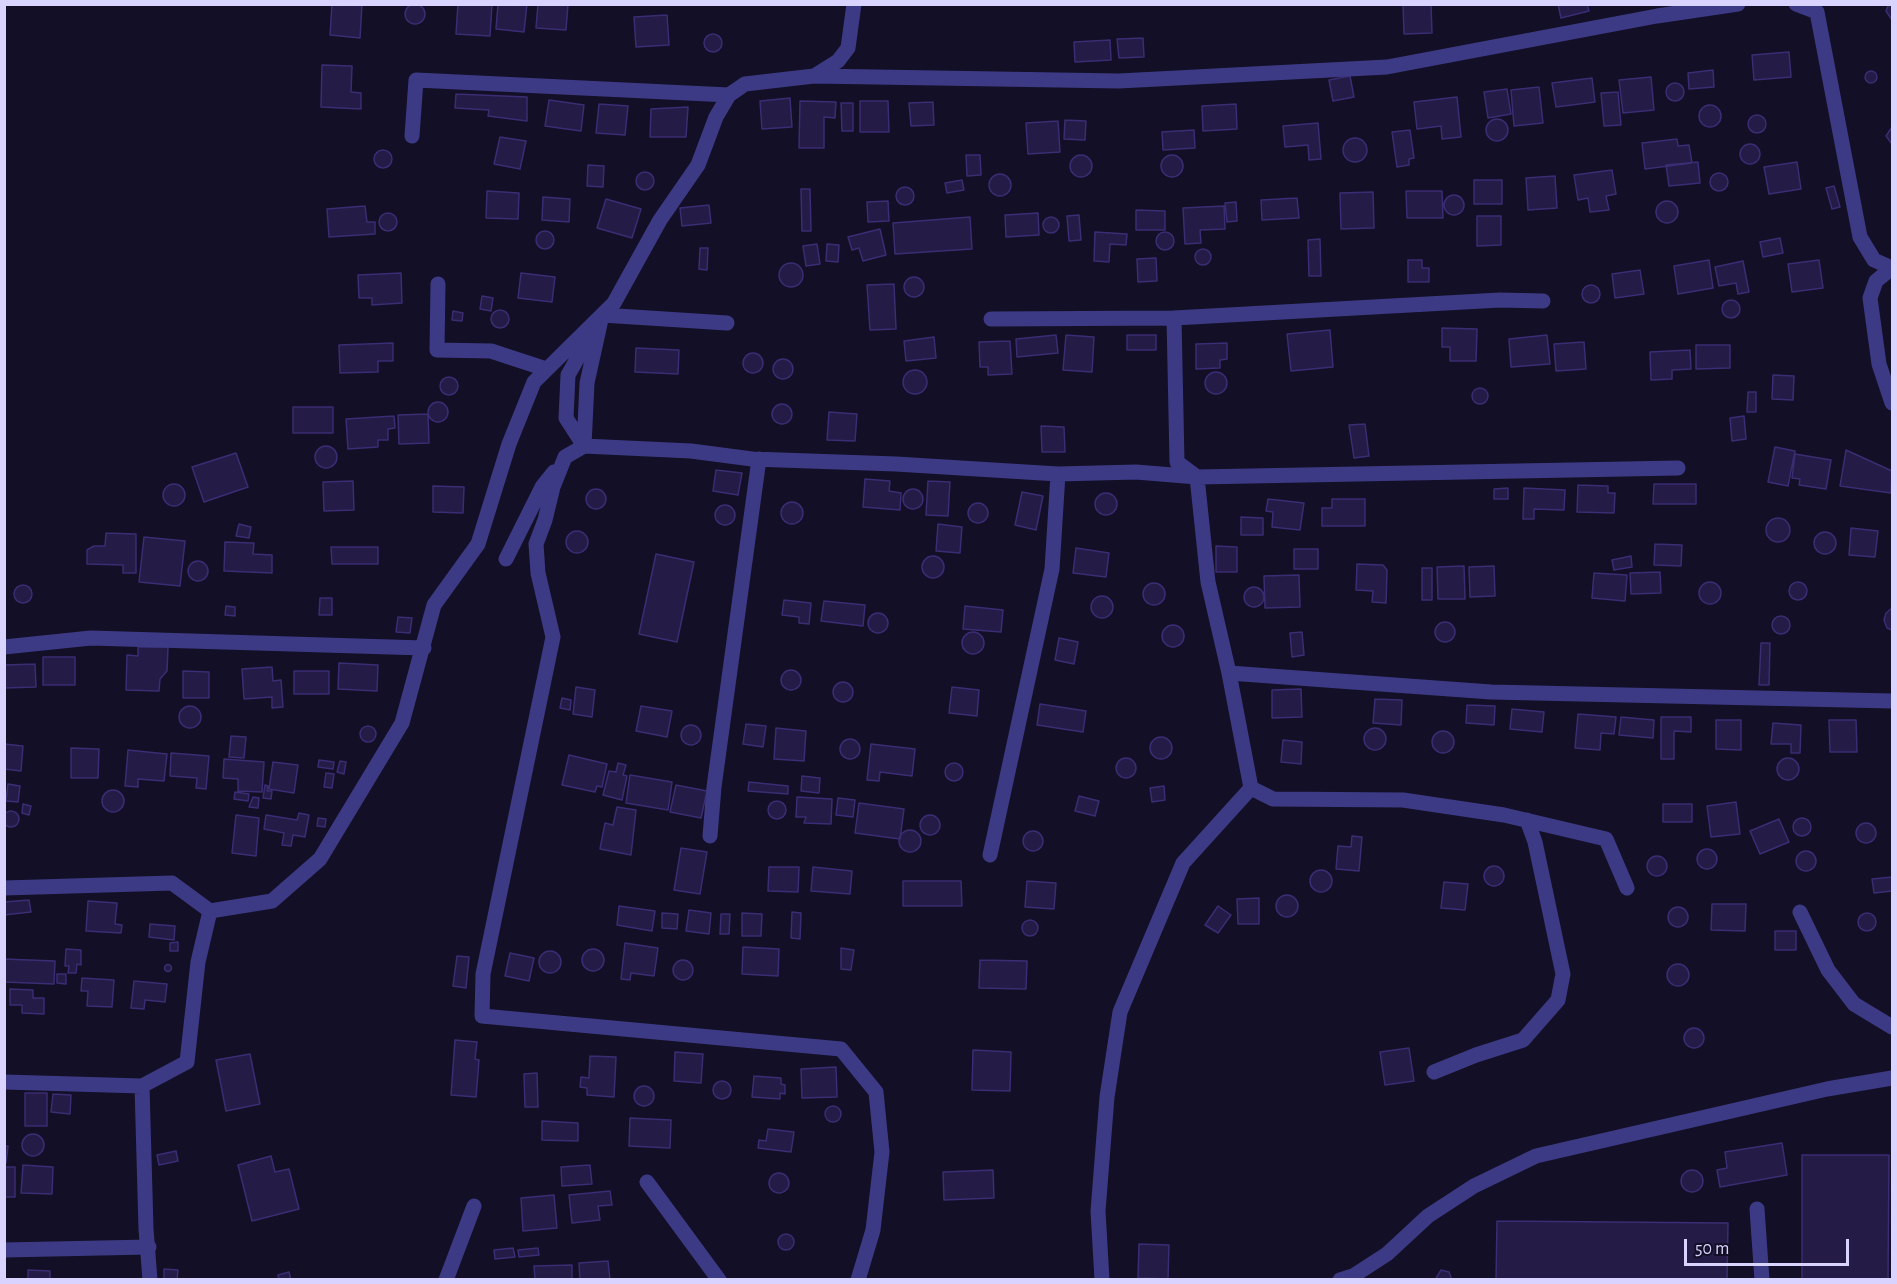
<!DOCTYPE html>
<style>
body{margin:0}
#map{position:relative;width:1897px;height:1284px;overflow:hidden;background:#130f26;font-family:"Alegreya Sans",sans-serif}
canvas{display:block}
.frame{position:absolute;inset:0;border:6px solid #d9d4ff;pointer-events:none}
.scale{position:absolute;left:1684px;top:1239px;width:165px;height:27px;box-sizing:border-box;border:3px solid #d9d4ff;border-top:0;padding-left:8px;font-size:18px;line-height:21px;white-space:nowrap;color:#d9d4ff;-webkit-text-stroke:4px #130f26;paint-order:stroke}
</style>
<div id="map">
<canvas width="1897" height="1284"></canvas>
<div class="frame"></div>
<div class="scale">50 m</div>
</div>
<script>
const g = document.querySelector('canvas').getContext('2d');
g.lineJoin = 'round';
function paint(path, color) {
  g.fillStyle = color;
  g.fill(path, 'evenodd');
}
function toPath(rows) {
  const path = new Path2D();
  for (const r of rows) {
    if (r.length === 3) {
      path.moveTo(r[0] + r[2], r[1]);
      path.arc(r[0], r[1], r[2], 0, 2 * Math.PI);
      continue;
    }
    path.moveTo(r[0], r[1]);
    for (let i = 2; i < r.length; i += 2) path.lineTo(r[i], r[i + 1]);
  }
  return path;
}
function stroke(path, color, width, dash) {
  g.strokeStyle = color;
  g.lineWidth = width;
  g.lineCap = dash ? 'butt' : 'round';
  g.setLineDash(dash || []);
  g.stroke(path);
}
const building = toPath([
 [415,14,10],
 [332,4,362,4,360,38,330,35,332,4],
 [458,4,492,4,490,36,456,34,458,4],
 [498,4,527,4,524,32,496,29,498,4],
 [538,4,568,4,566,30,536,28,538,4],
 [1403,4,1431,4,1432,33,1404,34,1403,4],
 [1558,4,1587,4,1589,11,1561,18,1558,4],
 [1892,4,1892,20,1886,11,1888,6,1892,4],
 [667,15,669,45,636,47,634,17,667,15],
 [713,43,9],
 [1143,38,1144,57,1119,58,1117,39,1143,38],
 [1110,40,1111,60,1075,62,1074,42,1110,40],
 [1789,52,1791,77,1754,80,1752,55,1789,52],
 [322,65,352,66,351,92,361,93,361,109,321,107,322,65],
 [1713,70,1714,87,1689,89,1688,73,1713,70],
 [1871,77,6],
 [1350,76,1354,97,1333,101,1329,80,1350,76],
 [1651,77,1654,110,1623,113,1619,80,1651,77],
 [1592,78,1595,102,1556,107,1552,83,1592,78],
 [1675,92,9],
 [1539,87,1543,123,1514,126,1511,90,1539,87],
 [1507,89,1511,114,1488,118,1484,92,1507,89],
 [1618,92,1621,125,1604,126,1601,93,1618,92],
 [456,94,527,97,527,121,488,116,489,110,455,108,456,94],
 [1457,97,1461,137,1442,139,1441,126,1417,129,1414,102,1457,97],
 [790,98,792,127,762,129,760,101,790,98],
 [549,100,584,105,581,131,545,126,549,100],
 [800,101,836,102,835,118,824,117,824,148,799,148,800,101],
 [860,101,888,101,889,132,860,132,860,101],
 [933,102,934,125,911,126,909,103,933,102],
 [841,103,853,103,853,131,842,131,841,103],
 [599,104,628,106,625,135,596,133,599,104],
 [1236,104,1237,129,1203,131,1202,106,1236,104],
 [1710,116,11],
 [688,107,686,137,650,137,651,109,688,107],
 [1757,124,9],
 [1497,130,11],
 [1065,120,1086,121,1085,140,1064,139,1065,120],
 [1058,121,1060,152,1028,154,1026,123,1058,121],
 [1318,123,1321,159,1309,160,1308,145,1285,147,1283,126,1318,123],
 [1892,127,1892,144,1886,136,1892,127],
 [1194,130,1195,148,1163,150,1162,132,1194,130],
 [1410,130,1414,158,1409,159,1409,165,1397,167,1392,132,1410,130],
 [500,137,526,141,520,169,494,164,500,137],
 [1355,150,12],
 [1677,139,1678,146,1689,145,1692,163,1645,169,1642,143,1677,139],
 [1750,154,10],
 [383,159,9],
 [1081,166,11],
 [966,155,980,155,981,175,967,176,966,155],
 [1172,166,11],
 [1698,162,1700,183,1669,186,1666,165,1698,162],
 [1797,162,1801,189,1769,194,1764,167,1797,162],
 [588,165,604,166,603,187,587,186,588,165],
 [1612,170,1616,194,1606,196,1609,210,1590,212,1588,198,1578,200,1574,175,1612,170],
 [645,181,9],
 [1719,182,9],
 [1000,185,11],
 [1555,176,1557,208,1528,210,1526,178,1555,176],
 [962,180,964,190,947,193,945,183,962,180],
 [1474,180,1502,180,1502,204,1474,204,1474,180],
 [1834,186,1840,207,1832,209,1826,188,1834,186],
 [905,196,9],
 [801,189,810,189,811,231,802,231,801,189],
 [487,191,519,193,518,219,486,218,487,191],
 [1406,191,1442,191,1443,218,1407,218,1406,191],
 [1373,192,1374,228,1341,229,1340,193,1373,192],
 [1454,205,10],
 [543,197,570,199,569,222,542,220,543,197],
 [1297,198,1299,218,1262,220,1261,200,1297,198],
 [606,199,641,209,632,238,597,228,606,199],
 [888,201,889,221,868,222,867,202,888,201],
 [1667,212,11],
 [1236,202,1237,221,1227,222,1225,203,1236,202],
 [709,205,711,223,682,226,680,208,709,205],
 [365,206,367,222,375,222,375,234,329,237,327,209,365,206],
 [1224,206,1225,229,1200,230,1201,243,1185,244,1183,208,1224,206],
 [1136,210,1165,211,1165,230,1136,230,1136,210],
 [388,222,9],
 [1038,213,1039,235,1006,237,1005,215,1038,213],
 [1079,215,1081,240,1069,241,1067,216,1079,215],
 [1477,216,1501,216,1501,245,1477,246,1477,216],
 [970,217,972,249,895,254,893,223,970,217],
 [1051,225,8],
 [880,229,886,255,863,261,859,248,852,250,848,237,880,229],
 [545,240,9],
 [1095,232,1127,234,1126,245,1110,244,1109,262,1094,261,1095,232],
 [1165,241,9],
 [1780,238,1783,253,1763,257,1760,242,1780,238],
 [1320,239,1321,276,1309,276,1308,240,1320,239],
 [817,244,820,264,806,266,803,246,817,244],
 [827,244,839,245,838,262,826,261,827,244],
 [700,248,708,248,707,270,699,269,700,248],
 [1203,257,8],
 [1156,258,1157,281,1138,282,1137,259,1156,258],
 [1408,260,1422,260,1422,268,1429,268,1429,282,1408,282,1408,260],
 [1709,260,1713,288,1678,294,1674,266,1709,260],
 [1819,260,1823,288,1792,292,1788,264,1819,260],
 [1743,261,1749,292,1738,294,1736,283,1719,286,1715,267,1743,261],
 [791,275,12],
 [1640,270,1644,294,1615,298,1612,274,1640,270],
 [401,273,402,303,372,305,372,298,359,298,358,275,401,273],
 [521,273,555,277,552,302,518,298,521,273],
 [914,287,10],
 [894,284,896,329,870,330,867,285,894,284],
 [1591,294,9],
 [482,296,493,298,491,311,480,309,482,296],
 [1731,309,9],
 [500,319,9],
 [453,311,463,313,462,321,452,320,453,311],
 [1442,328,1477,329,1476,361,1450,361,1450,347,1442,347,1442,328],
 [1330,330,1333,367,1291,371,1287,334,1330,330],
 [1056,335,1058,353,1017,357,1016,339,1056,335],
 [1066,335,1094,337,1092,372,1063,370,1066,335],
 [1127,335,1156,335,1156,350,1127,350,1127,335],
 [1547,335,1550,364,1511,367,1509,339,1547,335],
 [934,337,936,358,906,361,904,341,934,337],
 [1010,341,1012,374,988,375,988,367,980,367,979,342,1010,341],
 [1584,342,1586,369,1556,371,1554,344,1584,342],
 [393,343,393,361,378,361,378,372,340,373,339,345,393,343],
 [1227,343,1227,359,1220,360,1220,368,1196,369,1196,344,1227,343],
 [1696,345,1730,345,1730,368,1696,369,1696,345],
 [636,348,679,350,678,374,635,372,636,348],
 [1690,350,1691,369,1672,370,1672,379,1651,380,1650,352,1690,350],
 [753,363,10],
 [783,369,10],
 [915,382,12],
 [1216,383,11],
 [1773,375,1794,376,1793,400,1772,399,1773,375],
 [449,386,9],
 [1480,396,8],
 [1748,392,1756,392,1756,412,1747,412,1748,392],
 [438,412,10],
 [782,414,10],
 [293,407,333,407,333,433,293,433,293,407],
 [829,412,857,414,855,441,827,440,829,412],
 [428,414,429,443,399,444,398,415,428,414],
 [394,416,395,428,388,429,388,440,378,440,378,447,348,449,346,419,394,416],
 [1744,416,1746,439,1732,441,1730,418,1744,416],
 [1365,424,1369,456,1354,458,1349,425,1365,424],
 [1041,426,1064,427,1065,452,1042,452,1041,426],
 [326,457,11],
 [1775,447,1795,451,1788,486,1768,482,1775,447],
 [1846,450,1892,471,1891,493,1840,486,1846,450],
 [236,453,248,487,204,502,192,467,236,453],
 [1795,454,1831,460,1826,489,1799,485,1800,479,1792,478,1795,454],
 [716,470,742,473,738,495,713,491,716,470],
 [865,479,890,481,889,491,901,493,900,510,863,507,865,479],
 [353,481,354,510,324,511,323,482,353,481],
 [928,481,950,482,948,516,926,515,928,481],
 [174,495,11],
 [1654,484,1696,484,1696,504,1653,504,1654,484],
 [1578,485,1608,486,1608,493,1615,493,1614,513,1577,512,1578,485],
 [433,486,464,487,463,513,433,512,433,486],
 [1508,488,1508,499,1494,499,1494,489,1508,488],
 [1524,488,1565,490,1564,510,1534,509,1534,519,1523,519,1524,488],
 [913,499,10],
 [596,499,10],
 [1022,492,1043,496,1036,530,1015,525,1022,492],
 [1106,504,11],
 [1268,499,1304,503,1300,530,1272,527,1273,512,1266,511,1268,499],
 [1332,499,1365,499,1365,526,1322,526,1322,508,1332,508,1332,499],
 [792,513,11],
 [978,513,10],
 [725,515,10],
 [1241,517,1263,518,1263,535,1241,535,1241,517],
 [1778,530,12],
 [239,524,251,527,249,538,236,536,239,524],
 [938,524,962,527,960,553,936,551,938,524],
 [1851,528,1878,531,1875,557,1849,555,1851,528],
 [577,542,11],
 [1825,543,11],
 [106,533,136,534,136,573,123,573,123,565,87,564,87,550,94,546,105,546,106,533],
 [144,537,185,541,180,586,139,582,144,537],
 [225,542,254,543,253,554,272,555,272,573,224,571,225,542],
 [1655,544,1682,545,1681,566,1654,565,1655,544],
 [1216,546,1237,547,1237,572,1216,572,1216,546],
 [331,547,378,547,378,564,332,564,331,547],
 [1076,548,1109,553,1106,577,1073,573,1076,548],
 [1294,549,1318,549,1318,569,1294,569,1294,549],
 [656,554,694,562,677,642,639,634,656,554],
 [1631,556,1632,567,1614,570,1612,560,1631,556],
 [933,567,11],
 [198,571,10],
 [1357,564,1383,565,1387,570,1386,603,1372,602,1373,591,1356,590,1357,564],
 [1464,566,1465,599,1438,599,1437,567,1464,566],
 [1494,566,1495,596,1470,597,1469,567,1494,566],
 [1422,568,1432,568,1432,600,1422,600,1422,568],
 [1660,572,1661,593,1631,594,1630,573,1660,572],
 [1594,573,1627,575,1625,601,1592,598,1594,573],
 [1299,575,1300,607,1265,608,1264,576,1299,575],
 [1798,591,9],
 [1710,593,11],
 [1154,594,11],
 [23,594,9],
 [1254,597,10],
 [1102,607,11],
 [320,598,332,598,332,615,319,615,320,598],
 [784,600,811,603,809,624,799,623,799,617,782,615,784,600],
 [824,601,865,605,863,626,821,621,824,601],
 [226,606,235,607,235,616,225,615,226,606],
 [965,606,1003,610,1001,632,963,629,965,606],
 [1892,608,1892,630,1887,628,1884,620,1886,613,1892,608],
 [878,623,10],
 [1781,625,9],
 [398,617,412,618,410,633,396,632,398,617],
 [1445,632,10],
 [1173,636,11],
 [1302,632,1304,655,1292,657,1290,633,1302,632],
 [973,643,11],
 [1059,638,1078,642,1074,664,1055,660,1059,638],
 [1761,643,1770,643,1769,685,1759,685,1761,643],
 [138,647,168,647,167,671,160,679,159,691,126,690,127,655,138,656,138,647],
 [43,657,75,657,75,685,43,685,43,657],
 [339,663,378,665,377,691,338,689,339,663],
 [35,664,36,687,4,688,4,665,35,664],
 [272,667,273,681,281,680,283,707,272,708,272,697,244,699,242,669,272,667],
 [791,680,10],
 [183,671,209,672,209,698,183,698,183,671],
 [294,671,329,671,329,694,294,694,294,671],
 [843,692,10],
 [576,687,595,690,592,717,573,714,576,687],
 [952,687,979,690,977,716,949,713,952,687],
 [1301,689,1302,717,1272,718,1272,690,1301,689],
 [562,698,571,700,570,710,560,708,562,698],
 [1375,699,1402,700,1401,725,1373,723,1375,699],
 [1040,704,1086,711,1083,732,1037,725,1040,704],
 [1467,705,1495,706,1494,725,1466,723,1467,705],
 [641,706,672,711,667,737,636,731,641,706],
 [190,717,11],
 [1512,709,1544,712,1542,732,1510,729,1512,709],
 [1578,714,1616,717,1614,734,1601,733,1600,750,1575,748,1578,714],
 [1621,717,1654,720,1653,738,1619,735,1621,717],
 [1661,717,1691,717,1691,732,1674,731,1674,759,1661,759,1661,717],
 [1716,720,1741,720,1741,750,1716,749,1716,720],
 [1829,720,1856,720,1857,752,1830,752,1829,720],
 [1773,723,1801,725,1800,753,1791,753,1791,744,1771,744,1773,723],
 [746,724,766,726,763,747,743,744,746,724],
 [691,735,10],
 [368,734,8],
 [776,728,806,731,804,761,774,759,776,728],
 [1375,739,11],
 [1443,742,11],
 [231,736,246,737,244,758,229,757,231,736],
 [1161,748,11],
 [850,749,10],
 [1283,740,1302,742,1301,764,1281,762,1283,740],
 [4,744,23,746,21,771,4,769,4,744],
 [871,744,915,749,912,776,880,772,879,781,867,780,871,744],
 [71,748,99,749,98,778,71,778,71,748],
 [128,750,167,754,164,781,138,779,138,787,125,786,128,750],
 [171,753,209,756,206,789,196,788,197,778,170,776,171,753],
 [569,755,607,764,602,787,597,786,595,792,562,785,569,755],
 [1126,768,10],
 [1788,769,11],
 [224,759,264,762,262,792,238,791,238,779,223,778,224,759],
 [319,760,334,762,333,769,318,767,319,760],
 [340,761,346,762,344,774,337,772,340,761],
 [273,762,298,765,294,793,269,789,273,762],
 [618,763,626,765,623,775,627,776,622,800,603,795,609,771,616,772,618,763],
 [954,772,9],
 [326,773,334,774,332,788,324,787,326,773],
 [630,775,672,782,668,810,626,803,630,775],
 [802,776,820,778,819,793,801,791,802,776],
 [749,782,788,786,788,794,748,791,749,782],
 [8,784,20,786,18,802,6,801,8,784],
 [265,785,268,786,267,791,272,791,271,799,263,798,265,785],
 [676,785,707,791,701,818,670,812,676,785],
 [1164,786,1165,800,1152,802,1150,788,1164,786],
 [113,801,11],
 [235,792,249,794,248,801,234,799,235,792],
 [1079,796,1099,801,1095,816,1075,811,1079,796],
 [253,797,259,798,258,808,249,807,253,797],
 [797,797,832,799,831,824,804,823,806,817,796,817,797,797],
 [838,798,855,800,853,817,836,815,838,798],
 [777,810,9],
 [1736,802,1740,834,1711,837,1707,806,1736,802],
 [859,803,904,809,900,839,855,833,859,803],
 [23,804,31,806,29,815,22,813,23,804],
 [1663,804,1692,804,1692,822,1663,822,1663,804],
 [617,807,636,810,631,855,600,849,605,823,613,825,617,807],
 [11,819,8],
 [299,813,309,815,305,837,293,835,291,846,282,845,284,833,264,829,266,815,297,820,299,813],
 [236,815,259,818,256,856,232,853,236,815],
 [930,825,10],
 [1802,827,9],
 [318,818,326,819,325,827,317,826,318,818],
 [1779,819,1789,842,1760,854,1750,831,1779,819],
 [1866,833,10],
 [910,841,11],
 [1033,841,10],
 [1352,836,1362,837,1359,871,1336,869,1338,846,1351,847,1352,836],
 [681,848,707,852,700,894,674,890,681,848],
 [1707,859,10],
 [1806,861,10],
 [1657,866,10],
 [1494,876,10],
 [769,867,799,867,798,892,768,891,769,867],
 [813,867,852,871,850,894,811,891,813,867],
 [1321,881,11],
 [1892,877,1892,891,1874,893,1872,879,1892,877],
 [903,881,961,881,962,906,903,906,903,881],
 [1027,881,1056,883,1054,909,1025,907,1027,881],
 [1444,882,1468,884,1465,910,1441,908,1444,882],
 [1287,906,11],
 [1259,898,1259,924,1238,924,1237,899,1259,898],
 [29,900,31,912,4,915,4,902,29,900],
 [88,901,117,903,115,924,122,925,121,933,86,931,88,901],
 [1712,904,1746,904,1745,931,1711,930,1712,904],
 [619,906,655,911,652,931,617,925,619,906],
 [1218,906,1231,915,1218,933,1205,925,1218,906],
 [1678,917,10],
 [689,910,711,913,709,934,686,931,689,910],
 [792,912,801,913,800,939,791,938,792,912],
 [1867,922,9],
 [662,913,678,914,677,929,662,928,662,913],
 [742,913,762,914,761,936,742,936,742,913],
 [721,914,730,914,729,934,720,934,721,914],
 [1030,928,8],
 [150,924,175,926,174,940,149,937,150,924],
 [1775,931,1796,931,1796,950,1775,950,1775,931],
 [178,942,178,951,170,951,170,943,178,942],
 [625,943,658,948,654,976,631,973,630,980,621,979,625,943],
 [743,947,779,949,778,976,742,974,743,947],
 [841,948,854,950,851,970,841,969,841,948],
 [593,960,11],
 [66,949,81,950,81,965,77,964,76,973,68,973,69,966,65,966,66,949],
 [550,962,11],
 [510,953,534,958,529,981,505,976,510,953],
 [457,956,469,957,466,988,453,986,457,956],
 [4,959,55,961,54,984,4,982,4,959],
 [683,970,10],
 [980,960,1027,961,1026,989,979,988,980,960],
 [1678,975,11],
 [168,968,3.5],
 [57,974,66,974,66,984,57,983,57,974],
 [82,978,114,980,112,1007,87,1006,88,991,81,991,82,978],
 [134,981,167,984,165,1002,145,1000,144,1009,131,1008,134,981],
 [10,989,33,990,33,998,44,998,44,1014,22,1013,22,1005,10,1005,10,989],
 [1694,1038,10],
 [455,1040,477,1042,475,1059,479,1060,476,1097,451,1095,455,1040],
 [1409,1048,1414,1081,1385,1085,1380,1052,1409,1048],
 [973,1050,1011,1052,1010,1091,972,1090,973,1050],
 [675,1052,703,1054,701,1083,674,1081,675,1052],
 [250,1054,260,1104,226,1111,216,1060,250,1054],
 [590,1056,616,1057,614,1097,587,1095,587,1088,580,1087,581,1077,589,1078,590,1056],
 [836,1067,837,1097,802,1098,801,1069,836,1067],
 [537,1073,538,1107,525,1107,524,1074,537,1073],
 [754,1076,781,1078,781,1084,785,1085,785,1094,780,1093,780,1099,752,1097,754,1076],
 [722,1090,9],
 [644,1096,10],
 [25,1093,47,1093,47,1126,25,1126,25,1093],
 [53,1094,71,1095,70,1114,51,1112,53,1094],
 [833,1114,8],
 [630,1118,671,1120,670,1148,629,1146,630,1118],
 [542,1121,578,1123,578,1141,542,1140,542,1121],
 [768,1129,794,1132,791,1152,758,1148,759,1140,766,1141,768,1129],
 [33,1145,11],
 [1782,1143,1787,1175,1720,1187,1717,1170,1727,1168,1725,1152,1782,1143],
 [4,1146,8,1146,6,1163,4,1163,4,1146],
 [176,1151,178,1161,159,1165,157,1155,176,1151],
 [1802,1155,1889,1155,1888,1280,1802,1280,1802,1155],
 [271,1156,275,1172,289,1169,299,1209,252,1221,238,1165,271,1156],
 [23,1165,53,1167,52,1194,21,1193,23,1165],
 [590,1165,592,1184,562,1186,561,1167,590,1165],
 [4,1167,15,1167,15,1197,4,1197,4,1167],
 [993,1170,994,1198,944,1200,943,1172,993,1170],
 [1692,1181,11],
 [779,1183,10],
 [610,1191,612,1205,598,1206,600,1220,572,1223,569,1195,610,1191],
 [554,1195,557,1228,523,1231,521,1198,554,1195],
 [1497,1221,1728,1223,1727,1280,1496,1280,1497,1221],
 [786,1242,8],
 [1139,1244,1169,1245,1168,1279,1138,1278,1139,1244],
 [513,1248,515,1257,495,1259,494,1250,513,1248],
 [538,1248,539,1255,519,1257,518,1250,538,1248],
 [608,1261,610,1280,580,1280,579,1263,608,1261],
 [572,1265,572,1280,535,1280,534,1266,572,1265],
 [164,1269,178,1270,177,1280,164,1280,164,1269],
 [28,1270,50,1271,50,1280,28,1280,28,1270],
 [1441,1270,1449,1272,1452,1280,1435,1280,1441,1270],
 [289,1272,291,1280,279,1280,278,1275,289,1272]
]);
paint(building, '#241b47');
stroke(building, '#3b2d73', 1.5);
stroke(toPath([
 [1796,4,1817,12,1860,237,1874,260,1892,268],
 [814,76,1119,81,1387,67,1657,16,1738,4],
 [412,136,416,80,729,95],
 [1892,268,1876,281,1870,298,1879,364,1892,403],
 [438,284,437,350,491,351,546,369],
 [1543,301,1500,300,1174,318,1177,462,1197,477,1678,468],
 [602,315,568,375,566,418,584,446,691,451,752,459,896,464,1058,474,1136,472,1197,477,1208,582,1229,673,1491,692,1892,701],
 [991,319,1174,318],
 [727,323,602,315,587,383,584,446,565,457,553,487,545,520,536,544,538,573,553,637,483,974,482,1016,841,1049,876,1092,882,1152,873,1230,858,1280],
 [506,559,542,487,554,472],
 [4,647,91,638,424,648],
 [1229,673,1251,788,1273,799,1403,800,1504,815,1606,839,1627,888],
 [710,836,714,787,759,459],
 [990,855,1052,569,1058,474],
 [4,888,172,883,210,911],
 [1800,912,1828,970,1854,1004,1892,1027],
 [1434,1072,1476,1055,1523,1040,1558,1000,1563,974,1535,842,1527,820],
 [4,1082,142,1086],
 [647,1182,719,1280],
 [1757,1209,1762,1280],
 [4,1250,149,1247],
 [150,1280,146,1229,142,1086,187,1062,198,962,210,911,272,901,320,859,402,723,434,605,478,544,509,444,534,382,614,303,660,220,698,165,716,117,729,95,745,84,814,76,838,61,848,48,854,4],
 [446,1280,474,1206],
 [1102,1280,1098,1211,1107,1097,1120,1012,1183,863,1251,788],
 [1340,1280,1353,1276,1387,1254,1428,1216,1474,1186,1536,1156,1827,1089,1892,1078]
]), '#3d3a85', 15);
</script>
